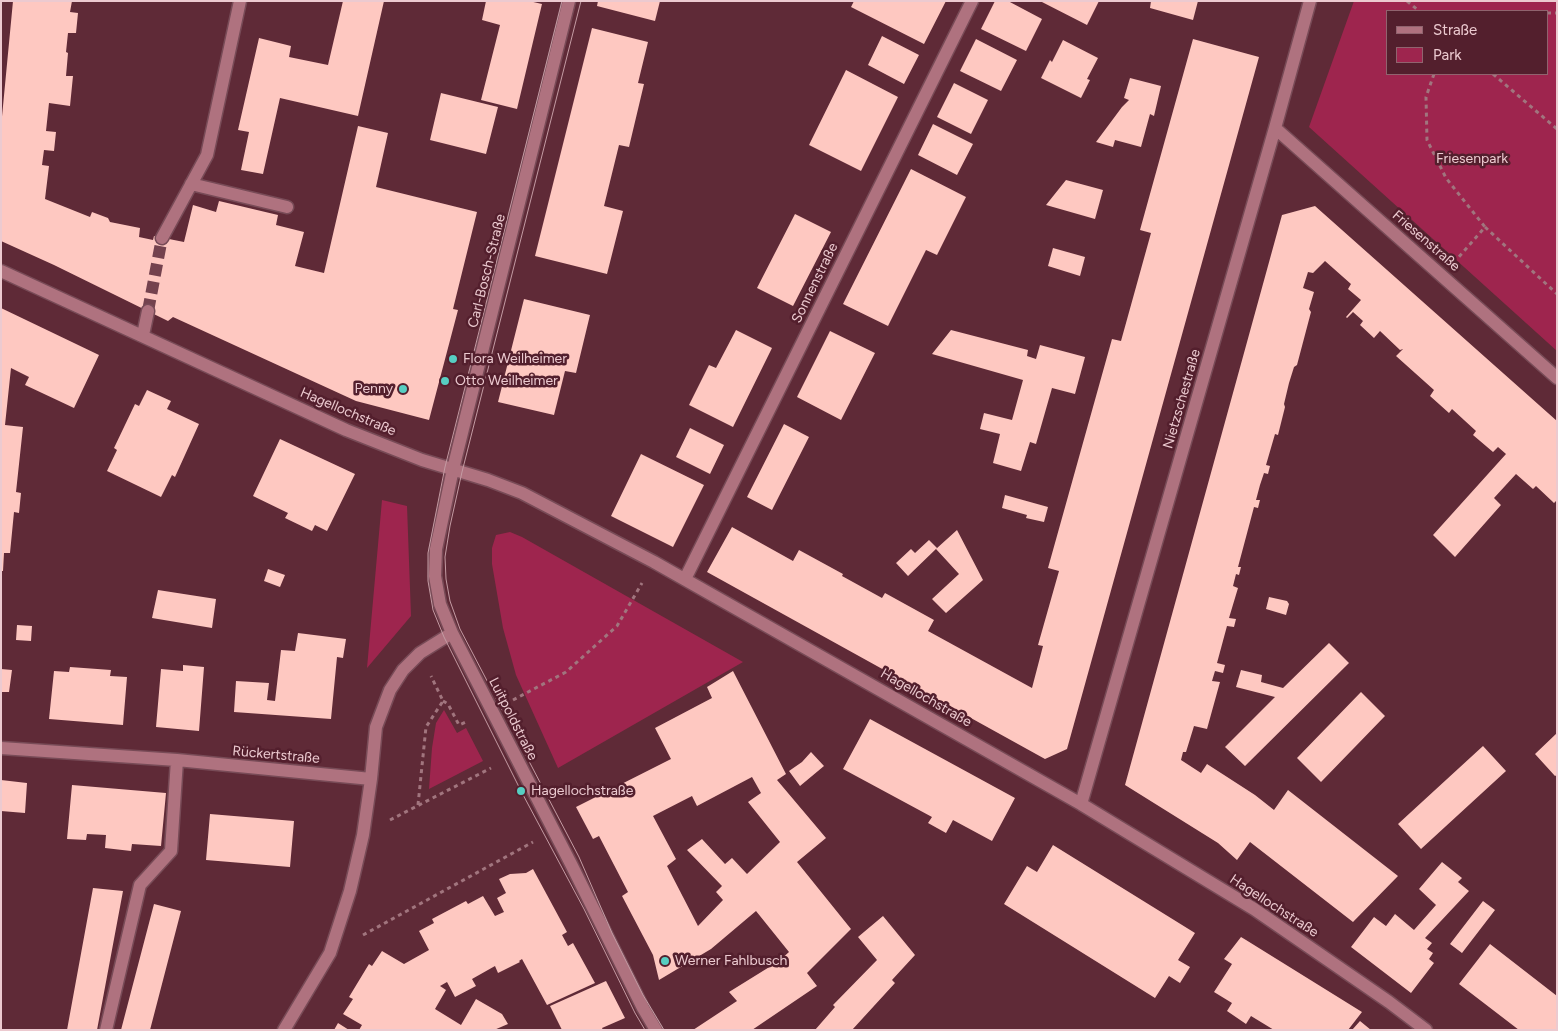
<!DOCTYPE html>
<meta charset="utf-8">
<style>
body{margin:0}
#map{position:relative;width:1558px;height:1031px;overflow:hidden;background:#5f2a37;font-family:Figtree,sans-serif}
canvas{display:block}
.frame{position:absolute;inset:0;border:2px solid #eccad0;pointer-events:none}
.legend{position:absolute;left:1386px;top:10px;width:162px;height:65px;box-sizing:border-box;background:#531f2d;border:1px solid #90636e;margin:0;padding:6px 9px;list-style:none;font-size:15px;color:#eccad0}
.legend li{display:flex;align-items:center;gap:10px;height:25px}
.legend b{width:25px;border:1px solid #90636e}
</style>
<div id="map">
<canvas width="1558" height="1031"></canvas>
<div class="frame"></div>
<ul class="legend">
<li><b style="height:6px;background:#af727f"></b>Straße</li>
<li><b style="height:14px;background:#9e254e"></b>Park</li>
</ul>
</div>
<script>
const g = document.querySelector('canvas').getContext('2d');
g.lineJoin = 'round';
function paint(path, color) {
  g.fillStyle = color;
  g.fill(path, 'evenodd');
}
function toPath(rows) {
  const path = new Path2D();
  for (const r of rows) {
    path.moveTo(r[0], r[1]);
    for (let i = 2; i < r.length; i += 2) path.lineTo(r[i], r[i + 1]);
  }
  return path;
}
function stroke(path, color, width, dash) {
  g.strokeStyle = color;
  g.lineWidth = width;
  g.lineCap = dash ? 'butt' : 'round';
  g.setLineDash(dash || []);
  g.stroke(path);
}
function drawText(font, color, halo, rows, align = 'center') {
  g.font = font + ' Figtree,sans-serif';
  g.lineWidth = 5;
  g.setLineDash([]);
  g.textBaseline = 'middle';
  g.strokeStyle = halo;
  g.fillStyle = color;
  for (const [text, x, y, turn = 0] of rows) {
    g.save();
    g.translate(x, y);
    g.rotate((+turn || 0) * Math.PI / 180);
    g.textAlign = isNaN(turn) ? turn : align;
    if (halo) g.strokeText(text, 0, 0);
    g.fillText(text, 0, 0);
    g.restore();
  }
}
paint(toPath([
 [1354,1,1557,1,1557,351,1309,127],
 [1387,11,1547,11,1547,74,1387,74],
 [382,500,407,506,411,616,367,668],
 [510,532,522,537,743,662,558,768,516,675,503,628,492,564,492,548,496,535],
 [444,710,457,733,466,728,483,761,429,789,432,748,436,723]
]), '#9e254e');
paint(toPath([
 [13,1,72,1,70,12,78,13,76,33,68,33,66,52,68,53,66,76,73,76,70,106,49,103,46,131,56,132,54,151,44,150,42,165,49,166,45,199,90,217,92,212,108,218,110,222,140,228,139,237,153,240,154,236,184,242,193,205,216,212,219,201,278,215,276,225,304,232,295,266,324,273,358,126,388,133,376,187,477,212,453,309,458,310,429,420,356,401,173,317,168,321,54,265,1,241,1,127],
 [343,1,384,1,358,116,280,98,263,174,241,170,249,132,238,130,259,38,291,46,289,57,328,65],
 [486,1,529,1,542,4,517,109,481,100,500,25,482,20],
 [598,1,660,1,655,21,597,6],
 [854,1,946,1,924,44,851,7],
 [995,1,1008,1,1042,19,1026,51,981,29],
 [1040,1,1099,1,1087,25],
 [1151,1,1198,1,1193,20,1150,8],
 [592,28,648,42,638,83,644,84,629,147,619,145,604,206,623,211,607,274,535,256],
 [882,36,919,55,904,84,868,65],
 [976,39,1017,60,1001,91,960,71],
 [1193,39,1259,57,1067,749,1045,759,707,572,732,527,793,561,799,550,843,574,842,576,882,598,885,593,934,620,928,631,1032,688,1043,646,1038,645,1059,571,1048,568,1112,339,1121,341,1151,233,1140,230],
 [1063,40,1098,58,1087,79,1090,80,1081,98,1041,78,1050,60,1052,62],
 [846,70,898,97,861,171,809,145],
 [1130,78,1161,86,1154,116,1150,114,1141,147,1115,140,1113,147,1096,142,1122,107,1129,100,1124,98],
 [954,83,988,100,971,134,937,117],
 [441,93,498,107,486,154,430,140],
 [933,124,973,144,957,175,918,155],
 [911,169,966,197,937,255,926,250,888,326,843,304],
 [1066,180,1103,190,1095,219,1046,205],
 [1315,206,1557,421,1557,500,1554,503,1536,486,1533,489,1516,474,1494,498,1501,505,1455,557,1433,535,1506,454,1498,447,1493,452,1473,435,1476,431,1452,409,1449,413,1430,396,1434,390,1396,356,1403,349,1400,350,1380,331,1374,338,1360,325,1363,321,1353,312,1347,318,1346,317,1361,300,1348,289,1351,284,1325,261,1313,273,1308,272,1303,288,1314,292,1309,309,1311,312,1297,365,1294,367,1289,383,1284,404,1285,407,1278,435,1275,434,1266,465,1270,466,1268,474,1264,473,1260,485,1256,500,1260,500,1258,508,1254,507,1238,567,1241,567,1239,575,1236,574,1233,586,1238,588,1229,618,1236,619,1234,627,1227,626,1217,663,1225,665,1223,673,1215,671,1212,681,1220,682,1207,729,1194,726,1186,752,1183,752,1181,760,1201,773,1207,764,1255,795,1274,810,1288,790,1398,876,1353,922,1250,842,1237,860,1218,843,1125,785,1282,215],
 [795,214,831,232,793,306,757,288],
 [1053,248,1085,257,1080,276,1048,266],
 [524,299,590,315,576,373,565,371,554,415,498,402],
 [1,308,99,355,74,408,25,385,29,377,11,368,5,425,23,427,16,492,21,493,19,513,14,512,10,553,4,553,3,571,1,571],
 [736,330,772,348,733,427,689,405,709,365,716,368],
 [951,330,1028,350,1027,356,1036,359,1040,345,1085,357,1075,394,1052,388,1036,444,1030,442,1021,471,993,463,1000,434,980,429,984,413,1012,420,1023,380,932,354],
 [830,331,875,353,841,420,797,397],
 [147,390,171,401,167,409,199,424,175,477,172,475,161,497,107,471,117,450,114,448,135,404,139,406],
 [784,424,809,437,772,510,747,497],
 [690,428,724,445,710,474,676,457],
 [280,439,355,474,327,531,315,525,312,531,285,518,288,513,253,496],
 [641,454,704,485,673,547,611,516],
 [1005,495,1048,507,1044,522,1026,518,1027,515,1002,508],
 [957,530,983,580,946,613,932,599,959,574,936,549],
 [929,540,937,548,908,576,896,563,911,549,915,553],
 [268,569,285,575,280,587,264,581],
 [158,590,216,599,212,628,152,618],
 [1269,597,1287,601,1289,604,1286,615,1266,609],
 [17,625,32,626,31,641,16,640],
 [298,633,346,639,343,658,337,657,331,719,234,712,236,681,269,683,267,700,275,701,281,650,295,651],
 [1329,643,1349,663,1245,766,1225,747,1275,697,1236,687,1241,670,1262,675,1261,682,1283,688],
 [183,665,204,667,199,731,156,727,161,669,183,671],
 [70,667,111,670,110,676,127,677,123,725,49,719,54,671,69,672],
 [1,669,12,670,9,692,1,692],
 [733,671,786,774,777,780,826,838,797,862,851,929,807,973,817,986,752,1030,693,1030,737,1001,729,992,779,961,789,952,756,911,711,949,659,980,653,955,622,896,628,892,599,836,593,839,576,807,671,759,655,728,712,698,707,687],
 [752,777,761,793,748,802,780,842,747,874,732,858,725,864,702,839,687,850,722,886,716,892,723,900,698,926,667,866,676,859,653,816,692,796,697,806],
 [1361,692,1385,716,1321,782,1297,758],
 [870,719,1015,798,992,841,953,820,946,833,928,823,932,817,843,769],
 [1557,733,1557,775,1555,776,1535,754],
 [1483,746,1506,771,1421,849,1398,824],
 [811,752,824,766,800,786,789,771,802,762],
 [1,780,27,783,25,813,1,811],
 [72,785,166,793,161,846,132,844,131,851,105,848,106,835,87,834,86,840,67,839],
 [210,814,294,821,290,867,206,860],
 [1053,845,1195,933,1178,960,1190,967,1180,983,1169,976,1155,998,1004,904,1027,866,1037,872],
 [1442,862,1462,878,1458,882,1469,891,1425,938,1432,943,1427,949,1433,953,1429,959,1434,963,1411,993,1351,947,1374,917,1386,926,1395,914,1414,930,1436,905,1419,889],
 [533,869,567,932,562,935,568,946,573,943,595,983,547,1005,522,959,519,961,520,962,498,973,495,966,472,979,476,986,455,997,447,982,440,986,446,990,435,1009,461,1025,476,999,502,1014,508,1024,494,1030,359,1030,362,1025,343,1014,353,999,349,997,369,964,372,966,382,951,404,964,429,950,419,931,434,923,432,919,466,901,468,904,483,896,495,916,504,912,497,898,506,893,499,879,510,874,526,873],
 [93,888,123,891,97,1030,67,1030],
 [1483,901,1495,910,1462,953,1450,944],
 [154,904,181,911,150,1030,121,1030],
 [883,916,915,955,892,980,895,983,852,1030,815,1030,835,1007,833,1005,877,960,858,937],
 [1241,937,1246,940,1362,1012,1348,1030,1274,1030,1251,1016,1246,1024,1227,1011,1232,1003,1214,992,1232,964,1224,959],
 [1490,944,1557,996,1557,1030,1519,1030,1459,984],
 [606,981,625,1018,602,1028,603,1030,562,1030,550,1006],
 [1360,1021,1371,1030,1352,1030],
 [338,1023,349,1030,334,1030]
]), '#fec8c1');
stroke(toPath([
 [148,311,162,238]
]), '#74424e', 12, [12, 6]);
const minor = toPath([
 [569,1,453,469,436,549,435,576,440,604,452,633,571,864,643,1008,656,1030],
 [1275,128,1557,378],
 [191,184,287,207],
 [162,238,207,155,240,1],
 [1,271,346,430,422,460,488,480,522,493,654,562,1081,804,1254,909,1389,1002,1426,1030],
 [143,335,148,311],
 [685,579,972,1],
 [1,748,177,760,371,779,376,727,390,690,403,670,420,653,452,633],
 [1081,804,1275,128,1310,1],
 [106,1030,140,885,171,851,177,760],
 [284,1030,330,953,350,891,363,835,371,779]
]);
stroke(minor, '#784b57', 15);
stroke(toPath([
 [1407,1,1419,11],
 [1547,13,1557,13],
 [1434,74,1426,97,1427,140,1446,178,1485,227,1458,258],
 [1493,74,1557,129],
 [1485,227,1557,294],
 [513,700,566,672,617,626,642,583],
 [443,701,448,704,459,725,466,722],
 [418,805,426,727,443,701,431,676],
 [390,820,491,768],
 [363,935,533,842]
]), '#a1757e', 3, [4, 4]);
stroke(minor, '#af727f', 12);
stroke(toPath([
 [562,1,445,467,428,553,428,581,433,610,444,637,521,791,584,909,635,1013,645,1030],
 [581,1,462,472,450,526,445,557,446,579,450,601,460,629,579,857,612,933,643,995,664,1030]
]), '#c49ca4', 1);
for (const [x, y, r, color] of [
 [453,359,5,"#57cec2"],
 [445,381,5,"#57cec2"],
 [403,389,5,"#57cec2"],
 [521,791,5,"#57cec2"],
 [665,961,5,"#57cec2"]
]) {
  const dot = new Path2D();
  dot.arc(x, y, r, 0, 2 * Math.PI);
  g.fillStyle = color;
  g.fill(dot);
  stroke(dot, '#531f2d', 2);
}
drawText('14px', '#eeccd2', '#531f2d', [
 ["Friesenpark",1472,159]
]);
drawText('14px', '#eccad0', '#531f2d', [
 ["Friesenstraße",1426,241,41],
 ["Carl-Bosch-Straße",487,271,-76],
 ["Sonnenstraße",815,283,-64],
 ["Nietzschestraße",1182,399,-74],
 ["Hagellochstraße",348,412,23],
 ["Hagellochstraße",926,698,30],
 ["Luitpoldstraße",513,719,63],
 ["Rückertstraße",276,755,5],
 ["Hagellochstraße",1274,906,33]
]);
drawText('14px', '#eccad0', '#531f2d', [
 ["Flora Weilheimer",463,359],
 ["Otto Weilheimer",455,381],
 ["Penny",393,389,"right"],
 ["Hagellochstraße",531,791],
 ["Werner Fahlbusch",675,961]
], 'left');
</script>
